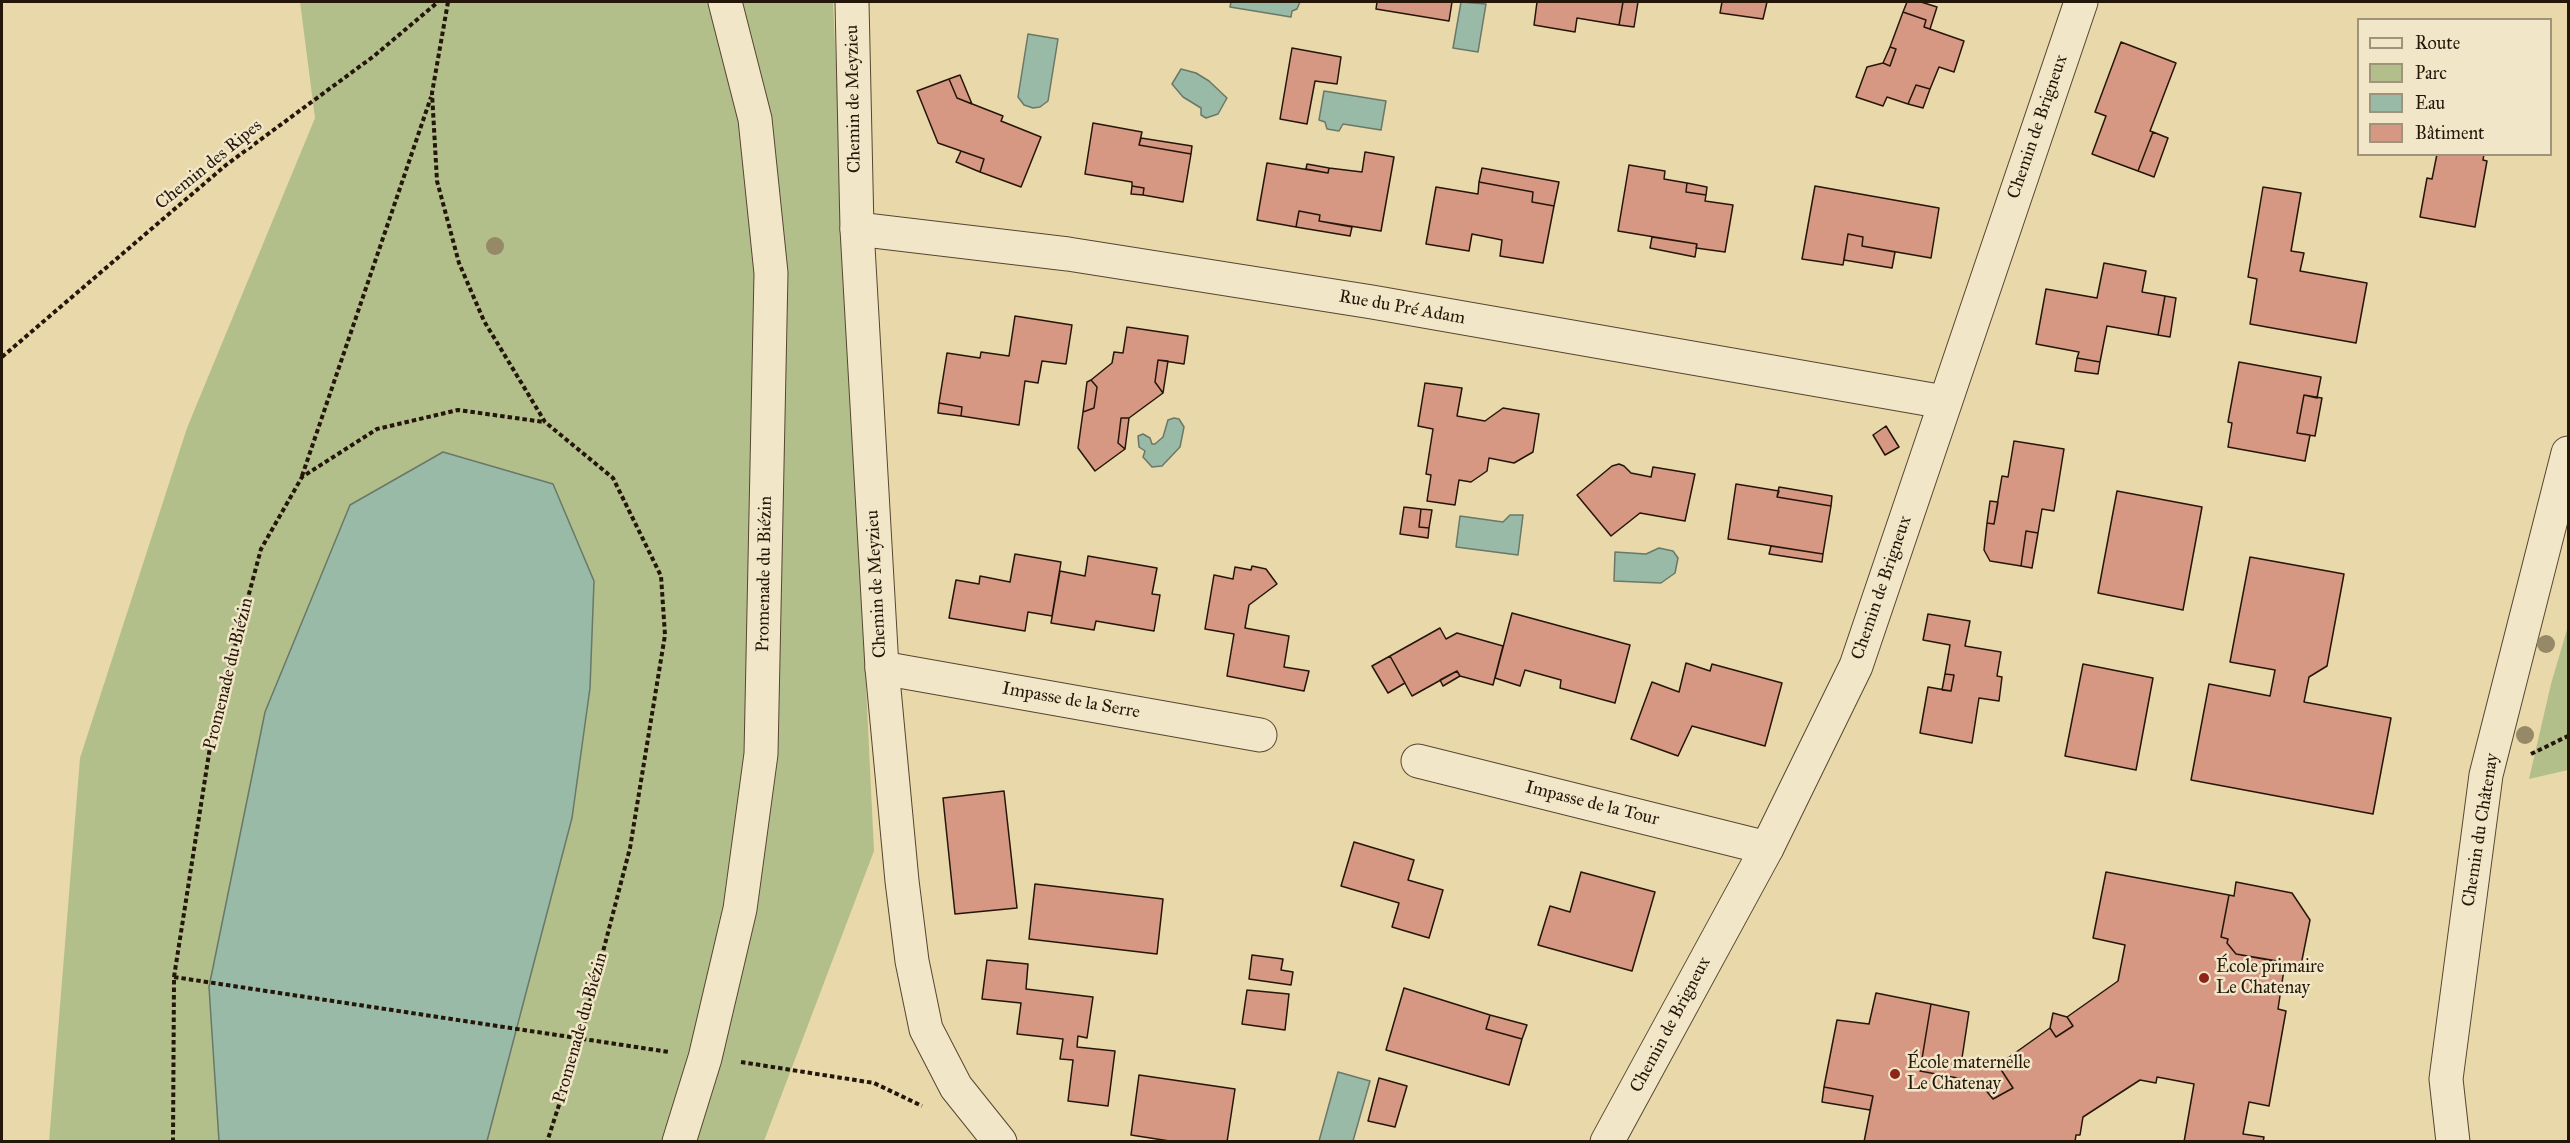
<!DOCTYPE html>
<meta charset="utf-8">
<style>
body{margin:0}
#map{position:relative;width:2570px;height:1143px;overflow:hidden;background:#e9d8a9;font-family:"IM FELL Great Primer",serif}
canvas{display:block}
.frame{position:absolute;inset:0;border:3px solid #25160a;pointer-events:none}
.legend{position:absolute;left:2357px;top:18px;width:195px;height:138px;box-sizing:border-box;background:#f1e6c7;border:2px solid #9f937b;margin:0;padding:8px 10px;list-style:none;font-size:18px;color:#25160a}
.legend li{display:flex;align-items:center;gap:12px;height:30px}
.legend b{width:30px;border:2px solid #9f937b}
</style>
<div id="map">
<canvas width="2570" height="1143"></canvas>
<div class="frame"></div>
<ul class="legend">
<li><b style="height:8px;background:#f1e6c7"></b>Route</li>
<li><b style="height:16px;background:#b3bf8b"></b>Parc</li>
<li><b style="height:16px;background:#98baa6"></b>Eau</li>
<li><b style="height:16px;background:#d69783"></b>Bâtiment</li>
</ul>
</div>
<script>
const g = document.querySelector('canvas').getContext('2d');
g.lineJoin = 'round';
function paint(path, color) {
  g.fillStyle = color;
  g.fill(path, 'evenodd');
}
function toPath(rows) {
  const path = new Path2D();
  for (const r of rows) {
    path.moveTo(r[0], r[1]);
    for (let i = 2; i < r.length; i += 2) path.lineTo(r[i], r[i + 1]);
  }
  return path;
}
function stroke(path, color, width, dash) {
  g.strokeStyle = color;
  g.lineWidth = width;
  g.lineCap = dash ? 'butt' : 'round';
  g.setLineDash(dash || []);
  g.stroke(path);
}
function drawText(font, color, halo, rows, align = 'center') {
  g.font = font + ' "IM FELL Great Primer",serif';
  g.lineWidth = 5;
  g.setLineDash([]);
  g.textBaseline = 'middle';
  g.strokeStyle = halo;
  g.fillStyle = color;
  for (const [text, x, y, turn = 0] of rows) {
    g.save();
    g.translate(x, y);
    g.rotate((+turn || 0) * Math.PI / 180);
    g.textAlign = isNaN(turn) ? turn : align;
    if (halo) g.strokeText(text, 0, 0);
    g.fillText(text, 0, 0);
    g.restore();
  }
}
paint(toPath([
 [300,2,833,2,874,851,764,1141,49,1142,80,758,187,428,315,118],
 [2568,626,2568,770,2529,779,2551,684]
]), '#b3bf8b');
const water = toPath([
 [1231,2,1300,2,1297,9,1292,11,1291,17,1230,7,1231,2],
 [1461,2,1486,4,1478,52,1453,48,1461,2],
 [1028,34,1058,39,1048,101,1040,107,1033,108,1024,105,1018,97,1028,34],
 [1181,69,1196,73,1209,81,1227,98,1218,114,1206,118,1201,115,1201,108,1183,97,1172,84,1181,69],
 [1324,91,1386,101,1381,130,1343,124,1339,131,1327,129,1325,122,1319,120,1324,91],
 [1174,418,1179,419,1184,427,1180,447,1162,466,1152,467,1143,457,1145,451,1139,447,1138,436,1143,434,1150,438,1152,444,1155,444,1163,437,1168,420,1174,418],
 [443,452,553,484,594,581,590,688,572,818,487,1141,219,1141,209,987,265,712,350,505,443,452],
 [1510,515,1523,515,1518,555,1456,547,1460,516,1503,522,1510,515],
 [1659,548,1673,551,1678,558,1675,573,1661,583,1614,581,1615,552,1646,554,1659,548],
 [1338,1072,1370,1081,1353,1141,1319,1141,1338,1072]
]);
paint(water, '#98baa6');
stroke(water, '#6a7868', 1.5);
const building = toPath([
 [1377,2,1452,2,1449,21,1376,9,1377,2],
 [1537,2,1623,2,1619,25,1577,18,1575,32,1534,25,1537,2],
 [1623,2,1638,2,1634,27,1619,25,1623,2],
 [1722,2,1767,2,1763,19,1720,13,1722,2],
 [1907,2,1921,2,1937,7,1930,29,1924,27,1926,20,1903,12,1907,2],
 [1903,12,1926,20,1924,27,1964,41,1954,72,1939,67,1930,89,1916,85,1908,104,1887,97,1883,106,1856,97,1867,67,1883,63,1890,66,1896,49,1890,47,1903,12],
 [2121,42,2176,63,2150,131,2153,132,2138,171,2092,154,2106,116,2095,112,2121,42],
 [1890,47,1896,49,1890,66,1883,63,1890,47],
 [1292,48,1341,57,1337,84,1315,81,1307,124,1280,119,1292,48],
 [960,75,972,104,957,98,949,79,960,75],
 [949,79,957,98,1003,116,1001,121,1041,137,1021,187,980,172,984,159,938,143,917,91,949,79],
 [1916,85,1930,89,1923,108,1908,104,1916,85],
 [1093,123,1142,132,1139,145,1191,154,1183,202,1143,195,1144,188,1132,186,1132,182,1085,174,1093,123],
 [2153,132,2168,138,2154,177,2138,171,2153,132],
 [1141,138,1192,146,1191,154,1139,145,1141,138],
 [961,151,984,159,980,172,956,162,961,151],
 [1365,152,1394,157,1381,231,1319,221,1320,215,1299,211,1296,227,1257,220,1267,163,1328,173,1329,168,1362,172,1365,152],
 [2437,154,2484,154,2483,160,2487,161,2475,227,2420,217,2427,178,2432,179,2437,154],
 [1307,164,1329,168,1328,173,1306,169,1307,164],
 [1629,165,1665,171,1664,179,1687,183,1686,192,1706,195,1705,201,1733,205,1725,252,1696,248,1697,244,1618,231,1629,165],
 [1482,168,1559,182,1554,206,1532,202,1533,192,1479,182,1482,168],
 [1479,182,1533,192,1532,202,1554,206,1543,263,1500,256,1502,240,1472,234,1469,251,1426,244,1436,187,1478,194,1479,182],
 [1687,183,1707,187,1706,195,1686,192,1687,183],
 [1132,186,1144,188,1143,195,1131,194,1132,186],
 [1815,186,1939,208,1931,258,1862,246,1863,237,1848,234,1843,265,1802,259,1815,186],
 [2263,187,2301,193,2291,251,2304,253,2300,271,2367,283,2356,343,2250,324,2257,279,2248,277,2263,187],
 [1299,211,1320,215,1319,221,1352,227,1350,236,1296,227,1299,211],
 [1848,234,1863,237,1862,246,1895,252,1892,268,1844,260,1848,234],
 [1652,237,1697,244,1695,257,1650,248,1652,237],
 [2104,263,2146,271,2142,292,2165,296,2158,335,2107,326,2100,362,2077,358,2079,352,2036,344,2046,289,2097,298,2104,263],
 [2165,296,2176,298,2170,337,2158,335,2165,296],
 [1015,316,1072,325,1066,364,1042,361,1038,383,1025,381,1019,425,961,416,962,407,939,403,947,353,980,358,981,352,1009,356,1015,316],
 [1127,327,1188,336,1184,364,1158,360,1155,382,1163,393,1129,418,1121,418,1118,443,1125,449,1095,471,1078,448,1083,412,1094,408,1097,387,1091,380,1112,363,1114,352,1123,353,1127,327],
 [2077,358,2100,362,2098,374,2075,371,2077,358],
 [1158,360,1168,361,1163,393,1155,382,1158,360],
 [2239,362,2321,377,2317,398,2304,395,2297,433,2310,435,2305,461,2228,447,2232,423,2228,422,2239,362],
 [1091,380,1097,387,1094,408,1083,412,1087,382,1091,380],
 [1425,383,1462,388,1457,416,1485,421,1503,408,1539,414,1533,452,1514,463,1489,458,1487,471,1471,482,1459,480,1455,505,1427,501,1431,475,1426,474,1433,429,1418,426,1425,383],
 [2304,395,2322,398,2315,436,2297,433,2304,395],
 [939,403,962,407,961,416,938,413,939,403],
 [1121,418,1129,418,1125,449,1118,443,1121,418],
 [1886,426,1899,447,1885,455,1873,435,1886,426],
 [2014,441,2064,449,2054,511,2042,509,2038,533,2026,531,2021,566,1990,561,1984,550,1987,523,1994,524,2002,476,2008,477,2014,441],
 [1619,464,1624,466,1631,473,1651,477,1653,467,1695,474,1685,521,1640,513,1611,536,1577,495,1612,466,1619,464],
 [1736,484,1779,491,1777,497,1831,506,1823,554,1728,539,1736,484],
 [1779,487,1832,496,1831,506,1777,497,1779,487],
 [2117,491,2202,507,2183,610,2098,593,2117,491],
 [1990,501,1998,502,1994,524,1987,523,1990,501],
 [1404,507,1421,509,1419,527,1429,528,1428,538,1400,534,1404,507],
 [1421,509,1432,510,1429,528,1419,527,1421,509],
 [2026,531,2038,533,2032,568,2021,566,2026,531],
 [1771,546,1823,554,1822,562,1769,554,1771,546],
 [1015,554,1061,562,1052,616,1028,612,1025,631,949,618,956,580,979,584,980,576,1010,582,1015,554],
 [1088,556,1157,568,1152,594,1160,595,1154,631,1096,621,1094,630,1051,623,1060,571,1085,576,1088,556],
 [2250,557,2344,574,2327,666,2309,677,2304,702,2391,718,2373,814,2191,780,2209,684,2270,696,2275,670,2230,662,2250,557],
 [1252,566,1266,569,1277,584,1249,605,1245,628,1289,636,1284,667,1309,671,1304,691,1227,676,1234,634,1205,629,1214,575,1233,579,1235,567,1251,570,1252,566],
 [1512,613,1630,645,1615,703,1560,688,1561,680,1525,670,1520,686,1495,678,1512,613],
 [1928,614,1970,621,1965,646,2001,652,1997,676,2002,677,1999,701,1979,698,1972,743,1920,733,1928,687,1951,691,1954,675,1945,674,1950,645,1923,640,1928,614],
 [1440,628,1446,639,1457,633,1503,646,1493,685,1460,676,1457,671,1412,696,1390,656,1440,628],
 [1390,656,1405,683,1388,693,1372,666,1390,656],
 [1686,663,1710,671,1712,664,1782,683,1765,746,1692,726,1678,756,1631,739,1652,682,1679,692,1686,663],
 [2083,664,2153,678,2136,770,2065,756,2083,664],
 [1457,671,1460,676,1443,686,1440,680,1457,671],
 [1945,674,1954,675,1951,691,1942,690,1945,674],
 [1004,791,1017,908,955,914,943,798,1004,791],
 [1354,842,1414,860,1408,880,1443,890,1429,938,1392,927,1399,903,1341,886,1354,842],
 [1581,872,1655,892,1632,971,1538,945,1550,906,1570,912,1581,872],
 [2106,872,2229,895,2221,937,2228,939,2227,943,2236,954,2285,963,2278,1009,2286,1011,2269,1106,2249,1102,2243,1134,2264,1137,2263,1142,2184,1142,2194,1084,2157,1077,2156,1083,2140,1080,2083,1117,2080,1135,2076,1135,2075,1142,1864,1142,1873,1096,1824,1087,1837,1020,1869,1024,1876,993,1931,1004,1920,1071,1979,1082,1993,1099,2013,1088,1998,1065,2050,1028,2056,1037,2073,1026,2067,1017,2118,981,2125,945,2093,938,2106,872],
 [2236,882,2292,893,2310,920,2301,965,2236,954,2227,943,2228,939,2221,937,2229,895,2234,896,2236,882],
 [1035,884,1163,899,1157,954,1029,939,1035,884],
 [1252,955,1283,959,1281,970,1293,972,1291,985,1249,979,1252,955],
 [987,960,1028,964,1026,989,1093,997,1087,1038,1078,1036,1077,1047,1115,1051,1108,1106,1068,1101,1073,1060,1060,1059,1063,1039,1017,1034,1021,1003,982,999,987,960],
 [1404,988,1490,1015,1486,1029,1522,1039,1509,1085,1386,1050,1404,988],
 [1247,990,1289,994,1285,1030,1242,1024,1247,990],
 [1931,1004,1969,1012,1962,1058,1998,1065,2013,1088,1993,1099,1979,1082,1920,1071,1931,1004],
 [2053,1013,2067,1017,2073,1026,2056,1037,2050,1028,2053,1013],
 [1490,1015,1527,1025,1522,1039,1486,1029,1490,1015],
 [1139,1075,1235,1089,1227,1142,1176,1142,1131,1135,1139,1075],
 [1379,1078,1407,1086,1395,1127,1368,1121,1379,1078],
 [1824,1087,1873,1096,1870,1110,1822,1102,1824,1087]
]);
paint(building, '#d69783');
stroke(building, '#25160a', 1.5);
const minor = toPath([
 [857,229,1068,254,1372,302,1944,402],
 [882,668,1260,735],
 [1418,761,1767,848],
 [679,1142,705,1058,740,909,761,754,771,273,755,119,725,2]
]);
const tertiary = toPath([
 [852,2,857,229,882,668,902,881,912,961,926,1029,956,1087,1000,1142],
 [1607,1142,1767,848,1856,666,2081,2],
 [2453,1142,2446,1079,2486,775,2568,453]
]);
stroke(minor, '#564632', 35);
stroke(tertiary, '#564632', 35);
stroke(toPath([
 [448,2,432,93,437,181,459,263,484,321,545,422,613,478,661,576,665,635,630,848,580,1040,547,1142],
 [2,357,226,165,374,56,438,2],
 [302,476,431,97],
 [2531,754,2568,736],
 [174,977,669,1052],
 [741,1062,874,1083,922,1106],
 [173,1142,174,977,213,728,261,549,302,477,377,429,458,410,544,422]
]), '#25160a', 4, [4.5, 3]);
stroke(minor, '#f1e6c7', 33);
stroke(tertiary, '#f1e6c7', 33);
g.fillStyle = '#958967';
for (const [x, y] of [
 [495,246],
 [2546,644],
 [2525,735]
]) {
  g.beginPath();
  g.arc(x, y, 9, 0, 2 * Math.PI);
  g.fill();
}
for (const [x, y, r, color] of [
 [2204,978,6,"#8f2418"],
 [1895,1074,6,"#8f2418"]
]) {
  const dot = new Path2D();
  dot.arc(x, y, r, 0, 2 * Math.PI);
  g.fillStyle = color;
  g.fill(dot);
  stroke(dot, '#f1e6c7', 2);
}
drawText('18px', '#25160a', '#f1e6c7', [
 ["Chemin de Meyzieu",854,99,-91],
 ["Chemin de Brigneux",2038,127,-71],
 ["Chemin des Ripes",209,165,-39],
 ["Rue du Pré Adam",1402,308,10],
 ["Promenade du Biézin",765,574,-89],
 ["Chemin de Meyzieu",877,584,-93],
 ["Chemin de Brigneux",1882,588,-71],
 ["Promenade du Biézin",229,674,-76],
 ["Impasse de la Serre",1071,701,10],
 ["Impasse de la Tour",1592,804,14],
 ["Chemin du Châtenay",2481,830,-81],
 ["Chemin de Brigneux",1671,1025,-62],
 ["Promenade du Biézin",581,1028,-74]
]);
drawText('18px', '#25160a', '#f1e6c7', [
 ["École primaire",2216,968],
 ["Le Chatenay",2216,989],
 ["École maternelle",1907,1064],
 ["Le Chatenay",1907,1085]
], 'left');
</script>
